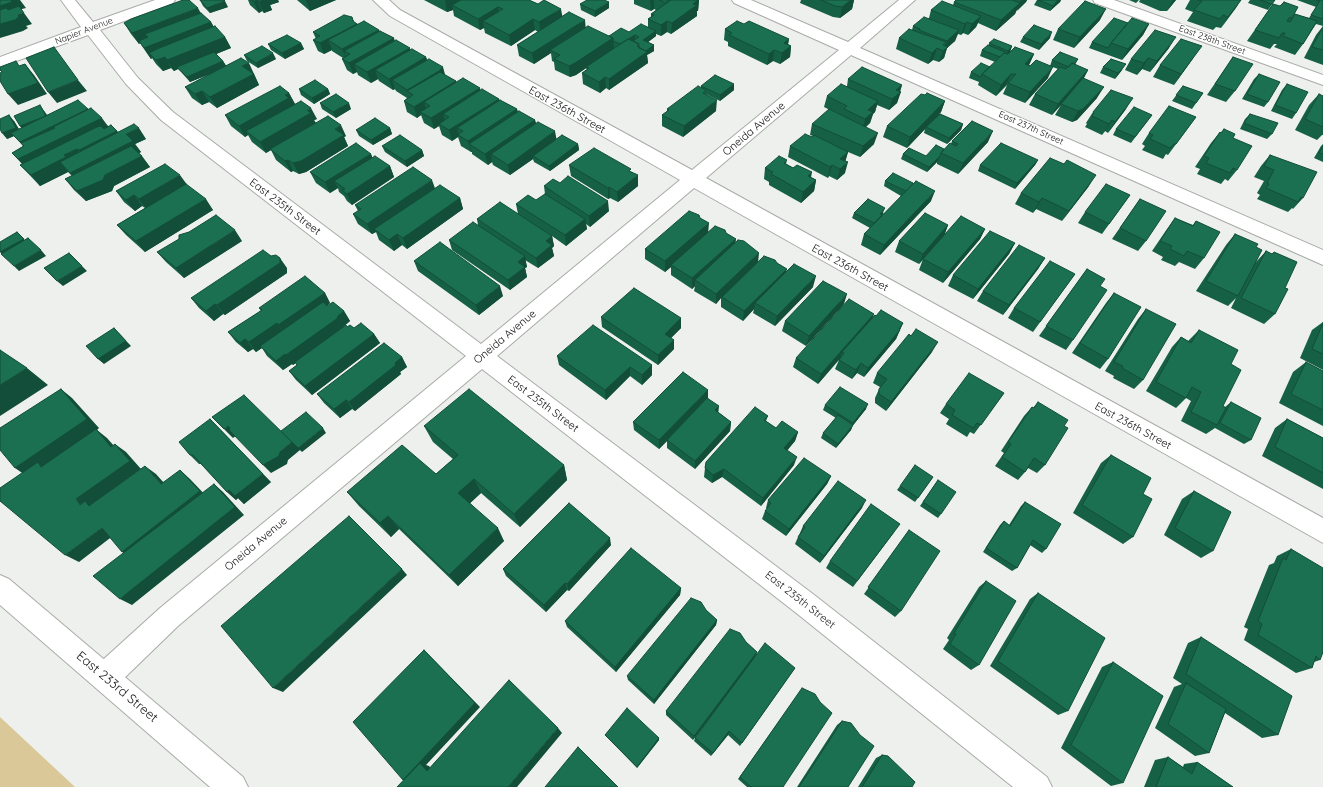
<!DOCTYPE html>
<style>
body{margin:0}
canvas{display:block;background:#edf0ec}
</style>
<canvas width="1323" height="787"></canvas>
<script>
const g = document.querySelector('canvas').getContext('2d');
g.lineJoin = 'round';
function paint(path, color) {
  g.fillStyle = color;
  g.fill(path, 'evenodd');
}
function toPath(rows) {
  const path = new Path2D();
  for (const r of rows) {
    path.moveTo(r[0], r[1]);
    for (let i = 2; i < r.length; i += 2) path.lineTo(r[i], r[i + 1]);
  }
  return path;
}
function stroke(path, color, width, dash) {
  g.strokeStyle = color;
  g.lineWidth = width;
  g.lineCap = dash ? 'butt' : 'round';
  g.setLineDash(dash || []);
  g.stroke(path);
}
function drawText(font, color, halo, rows, align = 'center') {
  g.font = font + ' Quicksand,sans-serif';
  g.lineWidth = 3;
  g.setLineDash([]);
  g.textBaseline = 'middle';
  g.strokeStyle = halo;
  g.fillStyle = color;
  for (const [text, x, y, turn = 0] of rows) {
    g.save();
    g.translate(x, y);
    g.rotate((+turn || 0) * Math.PI / 180);
    g.textAlign = isNaN(turn) ? turn : align;
    if (halo) g.strokeText(text, 0, 0);
    g.fillText(text, 0, 0);
    g.restore();
  }
}
paint(toPath([
 [0,717,75,787,0,787]
]), '#dbc898');
const street = toPath([
 [61,0,75,0,93,22,155,0,175,0,173,3,100,30,138,78,173,112,481,344,680,180,390,16,373,0,389,0,400,10,692,170,839,50,734,3,732,0,751,0,848,42,899,0,915,0,860,48,1323,250,1323,265,851,55,706,178,1323,518,1323,543,694,188,497,356,813,594,1047,777,1052,787,1013,787,795,612,482,369,178,626,115,687,105,691,95,687,91,677,95,667,160,608,466,356,161,120,126,84,88,35,0,67,0,57,81,27,61,0],
 [1093,0,1114,0,1323,75,1323,85,1095,3,1093,0]
]);
const primary = toPath([
 [0,575,9,579,243,777,248,787,210,787,0,605,0,575]
]);
stroke(street, '#a9aba8', 2);
stroke(primary, '#a9aba8', 2);
paint(street, '#fff');
paint(primary, '#fff');
paint(toPath([
 [200,0,228,7,210,13,203,6],
 [248,0,278,0,279,2,270,5,272,10,264,13,262,11,259,13,250,5],
 [297,0,336,0,310,11],
 [424,0,529,0,562,17,585,27,609,36,629,32,648,27,648,19,651,17,651,14,656,10,654,9,651,11,634,4,634,0,699,0,698,11,697,11,697,16,671,34,667,32,661,36,656,34,656,36,648,42,654,45,654,51,647,55,648,63,609,90,606,88,600,93,583,84,582,73,587,70,586,68,576,75,570,77,555,70,554,62,552,61,551,53,534,64,519,56,517,45,538,32,535,30,511,46,485,33,484,28,480,30,454,16,453,10,447,12],
 [801,0,854,0,852,9,840,18,833,17,800,3],
 [956,0,1027,0,1026,2,1016,11,1015,14,996,31,978,23,976,27,968,35,963,33,961,35,958,34,955,41,947,48,944,58,939,62,933,60,928,64,896,49,899,38,912,30,913,26,929,18,931,10,953,5,954,2],
 [1037,0,1061,0,1060,2,1050,11,1034,5],
 [1129,0,1139,0,1136,3],
 [1140,0,1176,0,1167,11,1160,11,1139,2],
 [1190,0,1241,0,1221,28,1216,27,1213,30,1187,21,1193,12,1185,9],
 [1250,0,1275,0,1268,10,1248,3],
 [1297,0,1323,0,1323,26,1316,24,1303,44,1295,55,1274,47,1277,44,1274,44,1270,49,1247,41,1273,4,1292,18,1289,22,1295,14,1309,18,1316,7],
 [580,4,609,8,595,17,581,10],
 [200,13,211,22,214,27,225,37,231,48,216,54,223,61,226,66,254,74,259,85,217,108,209,102,202,105,192,98,185,87,210,74,190,82,181,72,178,69,174,71,171,68,163,71,156,64,152,58,151,59,146,52,140,43,139,44,131,34,124,23],
 [352,17,354,22,358,24,379,31,394,38,394,41,410,50,426,57,427,60,445,75,457,82,480,90,499,99,499,100,517,109,518,112,535,120,536,123,556,139,578,144,579,150,550,171,534,162,533,159,510,175,493,165,492,162,488,165,472,154,472,152,471,152,461,146,458,137,452,141,442,135,439,126,434,129,424,123,421,115,417,118,407,112,404,101,407,98,396,91,395,89,393,90,379,81,378,79,371,83,358,75,357,72,353,74,347,70,342,59,343,58,332,51,332,50,324,54,318,51,313,40,316,39,313,32],
 [1100,20,1074,48,1053,40,1058,29],
 [1128,23,1149,24,1143,35,1122,60,1089,48,1092,42],
 [744,24,789,39,788,44,791,46,790,57,780,64,773,61,767,65,728,46,728,42,724,40,725,29],
 [1323,26,1323,65,1304,58,1316,35],
 [1023,37,1050,38,1039,50,1020,42],
 [301,43,304,49,285,59,271,50,268,44],
 [989,43,1012,46,1010,52,1034,54,1029,65,1048,78,1025,103,1003,94,1007,85,996,96,978,85,979,82,969,78,971,72,990,67,995,62,980,56,982,50,989,45],
 [1169,48,1150,72,1142,69,1137,75,1125,70,1131,59],
 [244,55,276,59,258,68,247,61],
 [1194,57,1174,85,1153,77,1160,65],
 [1233,57,1235,91,1226,102,1207,95],
 [1078,59,1075,65,1088,70,1084,78,1097,98,1077,120,1072,122,1055,115,1061,105,1052,115,1029,105,1035,94,1058,69,1050,66,1052,60],
 [1103,67,1122,70,1115,79,1100,73],
 [1259,74,1268,102,1264,107,1242,99,1254,79],
 [848,79,902,85,897,103,889,110,877,105,875,112,873,114,870,123,866,127,874,144,860,157,848,152,845,161,845,173,837,180,829,176,828,178,788,157,790,146,813,136,810,135,812,124,842,116,824,107,827,96,847,86],
 [734,84,734,90,720,101,706,94,716,111,683,137,662,126,662,115,667,111,667,109,701,88,701,86],
 [1287,84,1296,113,1292,119,1271,111,1282,90],
 [1183,86,1203,93,1192,109,1172,101],
 [299,89,328,89,330,94,314,104,301,95],
 [289,93,295,104,317,119,314,120,316,123,346,136,344,137,348,146,306,172,299,174,293,171,291,172,276,160,271,150,266,153,252,142,248,135,245,137,231,126,225,115],
 [1319,94,1323,96,1323,135,1322,135,1317,140,1295,130,1309,105],
 [945,101,941,112,939,114,963,124,961,130,947,144,924,133,925,129,907,148,883,137,887,126],
 [320,103,351,109,336,118,322,109],
 [1126,109,1108,133,1105,131,1102,135,1085,127,1087,124,1086,123,1093,112],
 [88,110,108,126,117,131,118,132,146,139,135,144,141,152,139,153,150,167,114,186,112,191,86,201,74,190,65,179,72,176,68,172,40,186,20,165,22,164,12,153,23,146,14,136,7,139,14,121,19,129,22,128,20,126,44,111,47,115],
 [1250,114,1272,134,1267,139,1240,129,1245,119],
 [1152,115,1131,143,1113,135,1116,129],
 [1196,117,1168,155,1166,154,1163,159,1142,150,1145,146,1142,144,1149,133],
 [390,128,392,134,373,145,359,136,356,130],
 [1224,129,1233,138,1237,170,1228,181,1225,179,1221,184,1197,174,1200,169,1195,167,1211,143,1220,132,1221,133],
 [952,141,988,142,958,174,937,164,937,162,927,172,901,159,903,154,926,156,944,149,951,144],
 [1323,144,1323,162,1314,158,1321,146],
 [382,146,422,150,424,156,407,167,385,152],
 [371,154,372,157,390,166,394,177,352,205,347,201,344,196,339,192,338,188,330,193,316,183,310,172],
 [1270,155,1303,198,1293,209,1292,208,1288,212,1257,199,1260,195,1257,193,1264,181,1254,177,1261,166],
 [787,160,786,164,816,180,814,191,801,203,769,185,769,182,764,179,765,168],
 [1038,160,1035,165,1015,189,978,171,980,165],
 [569,165,632,172,638,186,618,202,610,198,608,199,571,176],
 [885,181,931,201,880,255,861,245,864,234,870,228,852,218,854,213,884,213,882,216,901,196,884,186],
 [186,184,213,210,145,252,126,235,117,225,145,208,142,206,135,211,124,202,116,191],
 [544,186,609,211,590,227,586,224,587,229,566,246,552,236,554,246,552,248,554,256,538,268,525,260,527,267,525,268,527,277,510,290,452,250,449,240,478,225,477,219,518,214,516,204,536,200,545,194],
 [1089,186,1062,221,1036,209,1033,213,1015,204,1021,193],
 [435,188,460,198,463,209,407,249,402,245,394,251,379,240,376,232,372,234,358,224,353,214,358,211,355,205],
 [1130,195,1102,234,1078,223,1085,212],
 [1140,199,1146,241,1138,251,1112,239],
 [700,218,708,232,726,233,736,239,735,243,758,262,777,263,786,273,813,287,775,326,753,313,754,309,743,321,721,307,721,298,716,304,694,291,695,286,692,289,671,275,671,267,665,272,645,259,645,249],
 [1175,218,1193,225,1196,221,1204,258,1195,269,1179,262,1175,266,1161,260,1163,257,1152,251,1167,229],
 [948,225,944,236,919,264,895,252,899,241],
 [985,229,980,239,943,283,919,270,923,259],
 [1235,234,1256,247,1256,262,1266,251,1272,254,1274,252,1285,288,1275,314,1264,324,1231,308,1236,298,1228,306,1196,291,1226,245],
 [242,241,184,278,166,262,157,252],
 [1015,243,1009,254,973,299,948,286,953,275],
 [1045,258,1038,269,1003,315,977,301,983,291],
 [414,261,503,296,479,315,418,271],
 [287,268,287,273,225,315,223,314,214,321,199,308,191,298],
 [1087,269,1100,286,1073,340,1066,350,1039,336],
 [1075,274,1033,332,1008,318,1014,308],
 [325,293,330,303,327,306,344,311,350,321,343,327,347,327,374,334,380,343,312,395,296,380,289,371,297,365,296,363,293,365,292,364,283,370,267,356,262,348,256,352,253,349,248,352,236,342,228,332,261,311,259,308],
 [1114,293,1108,359,1100,369,1072,353,1106,303],
 [844,304,806,346,782,331,785,321],
 [1146,309,1143,380,1134,389,1113,378,1114,376,1105,371,1138,319],
 [874,314,872,318,876,316,903,323,896,339,864,377,857,373,852,379,835,369,839,360,818,384,793,367,796,358],
 [601,317,681,328,671,338,674,340,674,349,658,365,602,327],
 [1323,322,1323,370,1300,358,1312,330],
 [1199,330,1231,364,1223,406,1225,407,1231,402,1251,440,1244,444,1215,428,1206,434,1181,421,1191,401,1186,398,1176,408,1146,391,1172,347,1181,337,1188,341],
 [932,352,886,411,875,403,875,398,880,387,873,383,877,373],
 [557,356,652,365,652,375,642,385,630,376,606,400,559,365],
 [402,357,407,367,400,372,401,374,355,411,352,409,340,418,324,403,317,394],
 [1306,362,1323,371,1323,426,1279,403,1293,372],
 [1004,393,974,434,970,432,967,437,946,424,949,419,940,413,946,404],
 [708,398,718,412,731,422,730,431,695,469,667,448,667,441,659,449,634,430,633,422],
 [1038,402,1064,426,1045,465,1037,473,1028,468,1025,472,1018,480,995,466,1004,453,1001,451,1024,416,1032,407,1033,408],
 [825,405,866,409,853,425,851,430,836,448,821,438,823,433,836,418,823,410],
 [768,416,766,421,776,428,798,432,795,441,787,450,794,465,761,506,722,477,712,483,704,477,705,468],
 [1287,419,1323,438,1323,489,1262,456,1275,428],
 [424,426,564,465,567,480,520,527,481,493,470,503,504,541,458,586,399,529,391,537,359,506,347,492,436,474,453,459,433,442],
 [179,442,271,482,244,504,238,498,236,500,227,492,201,464,199,464,190,455],
 [1111,455,1143,494,1133,537,1123,544,1073,513,1101,463],
 [831,476,827,484,786,536,762,519,765,511,767,509,766,508,768,500],
 [933,477,915,502,897,490,900,486],
 [938,480,941,514,938,518,920,506],
 [1194,491,1213,551,1201,558,1164,535,1182,499],
 [1025,502,1046,549,1042,553,1030,545,1017,568,1012,571,983,552,1000,525,1004,521,1009,525,1021,506],
 [862,508,820,563,795,544,798,537,800,533,803,526],
 [909,530,901,611,895,617,864,594],
 [895,531,853,587,826,568,830,561],
 [611,545,569,591,567,590,546,612,506,576,503,569],
 [1291,549,1320,660,1314,662,1312,668,1296,673,1244,640,1248,629,1244,627,1269,565,1274,563,1277,556],
 [986,581,979,665,971,670,943,649,949,640,947,638,979,587],
 [681,588,680,595,616,672,567,627,565,621],
 [1038,593,1068,711,1058,715,990,666,1030,599],
 [706,610,717,620,716,625,654,704,628,680,627,676],
 [1201,637,1278,735,1262,738,1225,713,1209,753,1195,756,1155,728,1174,687,1182,684,1173,678,1188,643],
 [746,642,757,652,755,657,795,668,740,746,728,735,711,756,694,741,695,738,743,673,693,740,666,715,666,711],
 [1113,662,1123,783,1111,786,1061,748,1102,667],
 [799,693,783,787,747,787,738,779],
 [842,721,848,787,797,787,837,725],
 [605,735,659,738,659,740,637,768,606,736],
 [882,755,912,787,858,787,876,758],
 [1168,757,1183,767,1184,764,1197,762,1233,787,1144,787,1155,760]
]), '#166046');
paint(toPath([
 [0,0,20,0,26,8,18,10,0,20],
 [257,0,262,11,259,13,254,2],
 [264,0,278,0,279,2,270,5,272,10,264,13,259,2],
 [306,0,336,0,310,11],
 [447,0,468,0,452,5,453,10,447,12,445,1],
 [650,0,654,0,654,9,651,11],
 [698,0,699,0,698,11,697,11,697,16,671,34,672,23,693,4],
 [851,0,854,0,852,9,840,18,842,7],
 [1021,0,1027,0,1026,2,1017,11],
 [1058,0,1061,0,1060,2,1050,11,1053,6],
 [1173,0,1176,0,1167,11],
 [1241,0,1236,8,1221,28,1228,17],
 [225,1,228,7,210,13,207,8],
 [609,2,609,8,595,17,595,11],
 [1020,3,1015,14,996,31,1001,20],
 [498,7,500,18,483,21,484,28,480,30,478,19],
 [198,8,204,19,145,34,149,40,139,41,140,43,139,44,132,33],
 [561,9,563,20,541,33,539,22],
 [1106,9,1100,20,1074,48,1080,37],
 [24,13,32,24,26,26,28,28,23,31,0,38,0,24,18,15],
 [981,16,976,27,968,35,972,24],
 [352,17,355,25,357,24,361,35,328,40,332,50,324,54,320,43,353,21],
 [533,19,535,30,511,46,509,35],
 [585,20,586,31,550,50,551,53,534,64,532,53],
 [667,21,667,32,661,36,661,25],
 [211,22,217,34,149,53,152,58,151,59,144,48],
 [967,22,963,33,961,35,965,24],
 [1149,24,1143,35,1122,60,1128,49],
 [379,30,383,41,350,54,344,51,347,60,342,49],
 [959,30,955,41,947,48,944,58,939,62,947,41],
 [656,31,656,36,643,46,643,40],
 [1052,32,1050,38,1039,50,1041,44],
 [635,35,635,41,621,45],
 [225,37,231,48,179,69,177,67,178,69,174,71,167,60],
 [1176,37,1169,48,1150,72,1157,61],
 [394,38,397,49,354,64,357,72,353,74,349,63],
 [613,38,614,49,576,75,570,77,569,66],
 [789,39,787,49,791,46,790,57,780,64,784,43],
 [301,43,304,49,285,59,282,53],
 [654,45,654,51,647,55,648,63,609,90,609,79,641,54],
 [1012,46,1010,52,1005,56,1008,51],
 [1202,46,1194,57,1174,85,1181,74],
 [410,48,413,59,375,70,378,79,371,83,367,72],
 [937,48,933,60,928,64,932,53],
 [774,50,773,61,767,65,769,54],
 [273,53,276,59,258,68,256,63],
 [1034,54,1029,65,1025,64],
 [165,57,171,68,163,71,156,60],
 [426,57,430,68,392,80,395,89,393,90,389,79],
 [1148,58,1142,69,1137,75,1144,63],
 [223,61,227,67,190,82,187,77],
 [249,63,259,85,217,108,210,97,242,66],
 [25,64,34,75,47,94,18,105,8,94],
 [1126,64,1122,70,1115,79,1118,73],
 [443,67,446,78,413,95,408,92,407,90],
 [1053,67,1048,78,1025,103,1030,92],
 [1088,70,1082,81,1052,115,1058,104],
 [1011,74,1006,85,996,96,1001,85],
 [605,77,606,88,600,93,599,82],
 [78,80,87,91,57,103,48,92],
 [456,81,459,92,424,102,427,112,420,112,421,115,417,118,414,107],
 [734,84,734,90,720,101,720,95],
 [902,85,899,93,901,92,897,103,889,110,892,99,896,90],
 [1104,87,1097,98,1077,120,1072,122,1078,111],
 [480,88,482,99,449,117,443,114,445,122,439,124,439,126,434,129,431,118],
 [328,89,330,94,314,104,312,98],
 [202,91,209,102,202,105,195,94],
 [289,93,295,104,246,131,248,135,245,137,239,126],
 [1133,98,1126,109,1108,133,1115,122],
 [499,99,501,110,463,131,457,128,459,135,458,135,458,137,452,141,449,130],
 [717,100,716,111,683,137,684,126],
 [878,101,875,112,873,114,870,123,862,130,868,110],
 [945,101,941,112,926,127,925,129,907,148,910,137],
 [349,103,351,109,336,118,333,112],
 [40,105,51,121,25,132,20,126],
 [311,108,317,119,314,120,316,124,266,153,260,142],
 [88,109,96,120,29,153,20,142],
 [517,109,519,120,469,144,472,152,471,152,468,141],
 [9,115,14,121,21,133,11,133,14,136,7,139,2,133],
 [102,118,110,129,28,170,18,159],
 [535,120,537,131,491,154,492,162,488,165,485,154],
 [1112,120,1105,131,1102,135,1109,124],
 [963,124,961,130,947,144,949,138],
 [341,125,346,136,344,137,348,146,306,172,299,174,293,163,335,129],
 [139,128,146,139,135,144,141,152,80,184,70,173,126,134],
 [390,128,392,134,373,145,371,140],
 [117,131,126,142,88,161,79,150],
 [555,131,557,142,533,156,533,159,510,175,508,165],
 [993,131,988,142,958,174,963,163],
 [878,133,874,144,860,157,863,146],
 [578,144,579,150,550,171,549,166],
 [77,149,86,160,60,162,68,172,40,186,31,175,64,155],
 [422,150,424,156,407,167,405,161],
 [848,152,845,163,840,159],
 [371,154,375,165,334,181,338,188,330,193,325,182],
 [142,156,150,167,114,186,112,191,86,201,77,191],
 [940,156,937,162,927,172,929,167],
 [288,160,293,171,291,172,285,161],
 [1038,160,1035,165,1015,189,1017,183],
 [848,162,845,173,837,180,840,169],
 [832,165,829,176,828,178,830,167],
 [390,166,394,177,352,205,347,194],
 [812,172,810,183,808,176],
 [180,175,188,186,147,210,139,199],
 [638,175,638,186,618,202,617,192],
 [1096,175,1089,186,1062,221,1069,211],
 [432,180,436,191,374,229,376,232,372,234,367,224],
 [816,180,814,191,801,203,803,192],
 [609,187,610,198,608,199,608,188],
 [935,191,931,201,880,255,884,245],
 [134,195,142,206,135,211,126,200],
 [460,198,463,209,407,249,403,238],
 [1042,198,1036,209,1033,213,1039,202],
 [206,199,213,210,145,252,136,241],
 [608,201,609,211,590,227,589,216],
 [885,208,880,220,872,229,874,223,880,214],
 [585,219,587,229,566,246,565,235],
 [709,223,708,234,671,265,671,267,665,272,665,261],
 [948,225,944,236,919,264,923,254],
 [985,229,980,239,943,283,948,272],
 [235,230,242,241,184,278,176,268],
 [17,232,29,245,6,258,0,252],
 [397,234,402,245,394,251,389,240],
 [552,236,554,246,552,248,554,256,538,268,536,258,546,241],
 [736,239,734,249,695,280,695,286,692,289,692,278],
 [1015,243,1009,254,973,299,978,289],
 [41,250,46,256,19,271,14,266],
 [759,253,758,263,722,297,721,298,716,304,716,294],
 [525,256,527,267,525,268,527,277,510,290,508,280,518,262],
 [280,258,287,268,287,273,225,315,217,305],
 [1045,258,1038,269,1003,315,1009,305],
 [82,266,87,271,63,286,57,281],
 [787,269,784,279,755,303,754,309,743,321,744,311],
 [816,276,813,287,775,326,777,316],
 [500,286,503,296,479,315,476,305],
 [325,293,330,303,285,335,278,325],
 [847,294,844,304,806,346,809,336],
 [215,304,223,314,214,321,206,311],
 [344,311,350,321,343,327,344,328,293,365,286,355],
 [874,314,870,324,844,353,842,352,840,358,818,384,821,374],
 [681,318,681,328,665,344,665,334],
 [277,323,284,333,260,346,262,348,256,352,249,342],
 [903,323,896,339,864,377,868,368],
 [114,328,131,346,104,364,98,359],
 [374,334,380,343,312,395,305,386],
 [245,339,253,349,248,352,240,343],
 [674,340,674,349,658,365,658,355],
 [938,342,932,352,886,411,891,402],
 [285,354,292,364,283,370,276,361],
 [402,357,407,367,400,372,401,374,355,411,349,402],
 [861,363,857,373,852,379,856,370],
 [652,365,652,375,642,385,642,375],
 [630,367,630,376,606,400,605,390],
 [27,368,48,385,0,416,0,385],
 [61,389,72,398,99,428,97,430,107,438,122,455,28,477,15,468],
 [708,390,708,399,667,440,667,441,659,449,659,440],
 [346,400,352,409,340,418,334,409],
 [868,404,866,409,851,428,853,423],
 [719,406,718,415,715,410],
 [210,419,271,482,244,504,238,498,236,500,227,492],
 [731,422,730,431,695,469,695,461],
 [853,425,851,430,836,448,838,444],
 [228,426,237,435,233,438,224,429],
 [323,428,326,433,302,452,298,448],
 [798,432,795,441,782,457,784,448],
 [292,442,300,450,288,460,287,464,271,473,263,465],
 [115,444,126,452,141,469,91,505,97,509,80,505,76,499],
 [797,457,794,465,761,506,763,498],
 [564,465,567,480,520,527,514,514],
 [145,466,156,474,172,492,161,484],
 [724,469,722,477,712,483,713,475],
 [180,470,190,479,209,499,134,559,122,552],
 [831,476,827,484,786,536,789,529],
 [474,479,481,493,466,507,458,493],
 [214,484,223,492,244,515,132,605,120,599],
 [866,500,862,508,820,563,824,556],
 [388,516,399,529,391,537,380,523],
 [102,528,114,535,79,562,65,555],
 [498,528,504,541,458,586,449,575],
 [610,538,611,545,569,591,567,584],
 [402,569,407,575,283,692,273,688],
 [565,583,567,590,546,612,544,605],
 [681,588,680,595,616,672,615,667],
 [717,620,716,625,654,704,654,700],
 [424,650,480,707,426,765,429,766,435,774,403,780],
 [757,652,755,657,693,740,694,736],
 [558,728,562,733,517,787,508,787],
 [729,731,728,735,711,756,713,753],
 [659,738,659,740,637,768,637,767]
]), '#124e39');
const building = toPath([
 [0,0,11,0,12,2,0,6,0,0],
 [183,0,189,0,198,8,132,33,124,23,131,19,183,0],
 [200,0,224,0,225,1,207,8,200,0],
 [252,0,265,0,259,2,257,0,254,2,252,0],
 [461,0,529,0,538,4,544,0,561,9,539,22,533,19,509,35,483,21,503,9,498,7,478,19,452,5,461,0],
 [587,0,604,0,609,2,595,11,580,4,587,0],
 [659,0,669,0,665,3,659,0],
 [671,0,698,0,693,4,697,5,672,23,667,21,661,25,648,19,654,15,651,14,671,0],
 [821,0,851,0,842,7,835,6,821,0],
 [956,0,1012,0,1020,3,1001,20,954,2,956,0],
 [1038,0,1058,0,1053,6,1038,0],
 [1198,0,1241,0,1228,17,1223,15,1220,19,1194,10,1202,1,1198,0],
 [1260,0,1275,0,1272,4,1260,0],
 [1317,0,1323,0,1323,19,1311,15,1320,1,1317,0],
 [942,1,981,16,972,24,967,22,965,24,931,10,942,1],
 [1085,1,1106,9,1080,37,1058,29,1085,1],
 [1284,2,1298,7,1292,18,1290,17,1287,21,1290,22,1295,14,1317,21,1303,44,1283,36,1285,33,1282,33,1279,38,1255,30,1273,4,1280,6,1284,2],
 [19,6,24,13,18,15,19,17,15,20,0,24,0,10,6,8,8,10,19,6],
 [569,12,585,20,532,53,517,45,569,12],
 [201,13,211,22,144,48,139,41,148,37,145,34,201,13],
 [344,15,352,17,353,21,357,24,320,43,313,40,320,36,313,32,344,15],
 [924,17,959,30,947,41,919,30,920,29,913,26,924,17],
 [1114,18,1128,23,1111,43,1108,48,1092,42,1114,18],
 [1132,18,1149,24,1128,49,1111,43,1132,18],
 [364,21,379,30,342,49,328,40,364,21],
 [737,21,744,24,749,21,789,39,784,43,791,46,782,53,774,50,769,54,729,35,732,33,725,29,737,21],
 [641,24,656,31,643,40,654,45,646,51,639,48,639,44,633,41,639,37,635,35,620,44,613,41,613,38,609,36,621,28,629,32,641,24],
 [1034,25,1052,32,1041,44,1023,37,1034,25],
 [215,26,225,37,167,60,165,57,156,60,149,53,157,49,215,26],
 [588,26,613,38,575,63,569,66,554,59,560,55,550,50,588,26],
 [1323,27,1323,50,1312,47,1323,27],
 [909,29,946,42,943,45,948,47,943,51,937,48,932,53,899,38,909,29],
 [1155,30,1176,37,1157,61,1148,58,1144,63,1131,59,1155,30],
 [380,31,394,38,349,63,342,59,350,54,344,51,380,31],
 [287,35,301,43,282,53,268,44,287,35],
 [628,39,639,44,637,46,647,52,609,79,605,77,599,82,582,73,589,68,586,67,628,39],
 [994,39,1012,46,1008,51,989,43,994,39],
 [1181,39,1202,46,1181,74,1160,65,1181,39],
 [396,40,410,48,367,72,354,64,396,40],
 [988,45,1005,52,1000,57,982,50,988,45],
 [262,46,273,53,256,63,244,55,262,46],
 [54,47,78,80,48,92,26,58,54,47],
 [1015,47,1034,54,1025,64,1030,66,1036,60,1053,67,1030,92,1008,83,1016,74,1011,74,1001,85,982,74,1004,53,1008,54,1015,47],
 [412,49,426,57,389,79,375,70,412,49],
 [214,52,223,61,187,77,177,67,214,52],
 [1060,52,1078,59,1074,64,1072,63,1069,67,1052,60,1060,52],
 [1233,57,1253,64,1235,91,1215,84,1233,57],
 [241,58,249,63,242,66,254,74,210,97,202,91,195,94,185,87,241,58],
 [429,59,443,67,439,71,407,90,392,80,429,59],
 [1111,59,1126,64,1118,73,1103,67,1111,59],
 [16,61,19,66,25,64,38,83,8,94,0,81,0,73,2,72,0,70,0,67,16,61],
 [981,63,990,67,982,74,981,77,971,72,981,63],
 [1072,63,1088,70,1058,104,1035,94,1060,67,1066,69,1072,63],
 [862,67,902,85,896,90,901,92,892,99,848,79,862,67],
 [440,72,456,81,414,107,404,101,413,95,407,91,440,72],
 [1259,74,1280,82,1268,102,1247,94,1259,74],
 [715,75,734,84,720,95,701,86,715,75],
 [463,78,480,88,431,118,420,112,430,106,424,102,463,78],
 [1083,78,1104,87,1083,109,1078,111,1061,104,1083,78],
 [315,80,328,89,312,98,299,89,315,80],
 [841,84,878,101,868,110,873,112,865,119,844,109,847,106,827,96,841,84],
 [1287,84,1308,92,1296,113,1275,105,1287,84],
 [280,86,289,93,285,95,289,98,239,126,225,115,280,86],
 [698,86,706,90,703,93,717,100,684,126,662,115,669,110,667,109,698,86],
 [1183,86,1203,93,1196,103,1176,95,1183,86],
 [482,89,499,99,449,130,439,124,449,117,443,114,482,89],
 [1111,90,1133,98,1115,122,1112,120,1109,124,1092,116,1094,113,1093,112,1111,90],
 [927,93,945,101,910,137,887,126,921,94,925,95,927,93],
 [336,94,349,103,333,112,320,103,336,94],
 [1319,94,1323,96,1323,127,1305,119,1319,94],
 [78,100,88,109,20,142,11,133,78,100],
 [500,100,517,109,468,141,458,135,463,131,457,128,500,100],
 [301,101,311,108,307,110,311,113,260,142,246,131,301,101],
 [40,105,46,116,20,126,14,116,40,105],
 [1169,106,1196,117,1176,144,1174,144,1170,148,1150,139,1153,135,1149,133,1169,106],
 [1134,107,1152,115,1135,137,1116,129,1134,107],
 [91,108,102,118,18,159,12,153,24,146,21,143,55,128,53,127,91,108],
 [829,109,878,133,863,146,812,124,829,109],
 [519,111,535,120,485,154,469,144,519,111],
 [940,114,963,124,949,138,926,127,940,114],
 [1250,114,1278,123,1272,134,1244,123,1250,114],
 [9,115,16,128,2,133,0,129,0,119,9,115],
 [328,116,341,125,335,129,344,135,301,161,293,163,288,160,285,161,270,149,328,116],
 [375,118,390,128,371,140,356,130,375,118],
 [972,121,993,131,963,163,941,153,950,143,956,146,958,144,952,141,972,121],
 [538,122,555,131,508,165,491,154,538,122],
 [134,124,139,128,126,134,133,141,70,173,60,162,134,124],
 [111,125,117,131,79,150,77,149,64,155,66,157,31,175,20,165,97,127,101,126,104,129,111,125],
 [1224,129,1235,134,1233,138,1252,146,1237,170,1233,168,1230,173,1206,163,1209,158,1204,156,1220,132,1221,133,1224,129],
 [805,134,812,137,814,135,848,152,840,159,848,162,840,169,832,165,830,167,790,146,805,134],
 [400,135,422,150,405,161,382,146,400,135],
 [562,135,578,144,549,166,533,156,562,135],
 [356,143,371,154,325,182,310,172,356,143],
 [1001,143,1038,160,1017,183,980,165,1001,143],
 [936,145,944,149,941,153,940,156,929,167,903,154,909,148,926,156,936,145],
 [131,146,142,156,105,175,103,180,77,191,65,179,131,146],
 [1323,146,1323,154,1319,153,1323,146],
 [594,148,631,169,629,171,638,175,617,192,609,187,608,188,569,165,594,148],
 [1270,155,1317,172,1303,198,1301,197,1298,202,1266,188,1269,184,1267,183,1274,170,1264,166,1270,155],
 [375,156,390,166,347,194,342,190,345,189,334,181,375,156],
 [779,156,787,160,784,163,793,168,797,165,812,172,808,176,816,180,803,192,771,174,773,172,765,168,779,156],
 [1050,158,1064,164,1067,160,1096,175,1069,211,1042,198,1039,202,1021,193,1050,158],
 [165,164,180,175,139,199,134,195,126,200,116,191,165,164],
 [413,167,432,180,367,224,353,214,361,209,355,205,413,167],
 [893,173,913,183,906,191,885,181,893,173],
 [568,176,608,201,589,216,544,186,553,179,560,183,568,176],
 [916,181,935,191,884,245,864,234,916,181],
 [186,184,206,199,136,241,117,225,186,184],
 [1106,184,1130,195,1109,224,1085,212,1106,184],
 [440,185,460,198,403,238,397,234,389,240,374,229,440,185],
 [545,194,585,219,565,235,516,204,528,195,536,200,545,194],
 [868,199,885,208,880,214,882,215,874,223,854,213,868,199],
 [1140,199,1166,211,1146,241,1120,228,1140,199],
 [500,202,552,236,546,241,552,245,536,258,477,219,500,202],
 [689,211,699,215,700,218,709,223,665,261,645,249,689,211],
 [925,213,948,225,923,254,899,241,925,213],
 [216,215,235,230,176,268,157,252,179,239,179,235,189,232,216,215],
 [961,216,985,229,948,272,923,259,961,216],
 [1175,218,1193,226,1196,221,1220,232,1204,258,1187,251,1184,256,1170,249,1172,246,1160,241,1175,218],
 [473,222,525,256,518,262,525,267,508,280,449,240,473,222],
 [715,226,725,230,726,233,736,239,692,278,671,265,715,226],
 [990,231,1015,243,978,289,953,275,990,231],
 [17,232,24,239,0,252,0,242,17,232],
 [1235,234,1258,244,1256,247,1262,250,1238,296,1206,281,1235,234],
 [28,238,41,250,14,266,1,254,28,238],
 [738,240,744,241,759,253,716,294,695,280,738,240],
 [440,242,500,286,476,305,414,261,440,242],
 [1019,245,1045,258,1009,305,983,291,1019,245],
 [263,250,271,256,276,255,280,258,280,263,217,305,215,304,206,311,191,298,263,250],
 [1266,251,1272,254,1274,252,1297,262,1285,288,1288,289,1275,314,1241,298,1266,251],
 [69,253,82,266,57,281,44,268,69,253],
 [764,256,775,260,777,263,787,269,744,311,722,297,764,256],
 [1050,261,1075,274,1040,322,1014,308,1050,261],
 [794,264,816,276,777,316,755,303,794,264],
 [1087,269,1105,279,1100,286,1107,290,1073,340,1046,326,1087,269],
 [305,276,325,293,278,325,277,323,249,342,245,339,240,343,228,332,262,310,259,308,305,276],
 [823,281,847,294,809,336,785,321,823,281],
 [634,288,681,318,665,334,674,340,658,355,601,317,634,288],
 [1114,293,1141,307,1108,359,1080,343,1114,293],
 [849,299,874,314,821,374,796,358,849,299],
 [323,302,327,306,333,302,344,311,337,317,338,318,286,355,285,354,276,361,260,346,323,302],
 [1146,309,1176,324,1143,380,1122,368,1123,366,1114,362,1146,309],
 [881,310,903,323,899,329,900,330,868,368,861,363,856,370,839,360,844,353,842,352,875,315,876,316,881,310],
 [361,323,374,334,305,386,289,371,297,365,295,362,346,325,347,327,350,325,354,328,361,323],
 [1323,323,1323,354,1312,349,1323,323],
 [593,325,652,365,642,375,630,367,605,390,557,356,593,325],
 [114,328,126,341,98,359,86,346,114,328],
 [916,329,938,342,891,402,879,394,879,389,887,379,877,373,909,334,911,336,916,329],
 [1199,330,1238,350,1231,364,1241,370,1223,406,1226,408,1217,425,1191,412,1201,392,1192,387,1186,398,1156,382,1181,337,1191,343,1199,330],
 [384,343,402,357,395,363,396,365,349,402,346,400,334,409,317,394,384,343],
 [0,350,27,368,0,385,0,350],
 [1306,362,1323,371,1323,410,1291,394,1306,362],
 [683,372,708,390,659,440,633,422,683,372],
 [969,373,1004,393,981,425,977,423,973,428,952,415,955,410,946,404,969,373],
 [840,387,868,404,853,423,825,405,840,387],
 [61,389,87,419,15,468,0,450,0,428,61,389],
 [469,389,564,465,514,514,474,479,458,493,498,528,449,575,388,516,380,523,347,492,402,445,436,474,458,455,424,426,469,389],
 [244,395,292,442,280,452,279,456,263,465,229,430,230,428,228,426,224,429,212,417,244,395],
 [707,398,719,406,715,410,731,422,695,461,667,440,707,398],
 [1038,402,1068,420,1064,426,1068,428,1045,465,1034,458,1025,472,1002,457,1011,444,1008,442,1032,407,1034,408,1038,402],
 [1231,402,1261,418,1251,440,1220,423,1231,402],
 [755,407,768,416,764,420,776,428,782,421,798,432,784,448,797,457,763,498,724,469,713,475,705,468,706,462,755,407],
 [306,412,323,428,298,448,281,431,306,412],
 [838,415,853,425,838,444,823,433,838,415],
 [210,419,263,474,235,496,229,490,227,492,193,455,190,455,179,442,210,419],
 [1287,419,1323,438,1323,473,1275,447,1287,419],
 [96,429,111,447,115,444,130,461,76,499,80,505,85,501,89,506,145,466,161,484,180,470,200,491,122,552,102,528,65,555,0,501,0,488,38,462,41,467,96,429],
 [1111,455,1151,478,1143,494,1152,499,1133,537,1082,505,1111,455],
 [804,458,831,476,789,529,765,511,771,503,768,500,804,458],
 [915,465,933,477,918,498,900,486,915,465],
 [938,480,956,492,941,514,923,502,938,480],
 [838,481,866,500,824,556,798,537,805,527,803,526,838,481],
 [214,484,235,507,120,599,93,576,214,484],
 [1194,491,1231,512,1213,551,1175,528,1194,491],
 [1025,502,1061,524,1046,549,1033,540,1017,568,986,548,1004,521,1010,526,1025,502],
 [569,503,610,538,567,584,565,583,544,605,503,569,569,503],
 [871,504,900,524,857,581,830,561,871,504],
 [349,516,402,569,273,688,221,626,349,516],
 [909,530,940,551,901,611,868,587,909,530],
 [631,548,681,588,615,667,565,621,631,548],
 [1291,549,1323,568,1323,652,1320,660,1316,656,1312,668,1258,635,1262,624,1258,621,1283,558,1286,560,1291,549],
 [986,581,1016,601,979,665,950,644,956,634,954,633,986,581],
 [1038,593,1105,638,1068,711,998,661,1038,593],
 [691,598,701,602,706,610,717,620,654,700,627,676,691,598],
 [730,629,740,633,746,642,757,652,694,736,666,711,730,629],
 [1201,637,1292,696,1278,735,1186,674,1201,637],
 [765,643,795,668,742,743,729,731,713,753,695,738,765,643],
 [424,650,475,703,403,780,353,722,424,650],
 [1113,662,1163,696,1123,783,1071,745,1113,662],
 [509,680,558,728,508,787,397,787,420,763,427,771,509,680],
 [1186,683,1226,709,1209,753,1168,724,1186,683],
 [802,688,815,694,820,702,832,713,783,787,751,787,740,777,802,688],
 [627,708,659,738,637,767,605,735,627,708],
 [842,721,851,723,860,735,874,746,848,787,799,787,842,721],
 [578,747,618,787,545,787,578,747],
 [882,755,888,756,915,782,912,787,862,787,882,755],
 [1168,757,1192,774,1197,762,1233,787,1156,787,1168,757]
]);
paint(building, '#1a7051');
stroke(building, '#124e39', 1);
drawText('9px', '#141514', '#fff', [
 ["Napier Avenue",84,31,-21],
 ["East 238th Street",1212,40,20],
 ["East 237th Street",1031,128,24]
]);
drawText('11px', '#141514', '#fff', [
 ["East 236th Street",567,110,29],
 ["Oneida Avenue",754,129,-40],
 ["East 235th Street",285,207,37],
 ["East 236th Street",850,268,29],
 ["Oneida Avenue",505,337,-40],
 ["East 235th Street",543,404,37],
 ["East 236th Street",1133,426,29],
 ["Oneida Avenue",256,544,-40],
 ["East 235th Street",800,600,38]
]);
drawText('13px', '#141514', '#fff', [
 ["East 233rd Street",117,687,40]
]);
</script>
